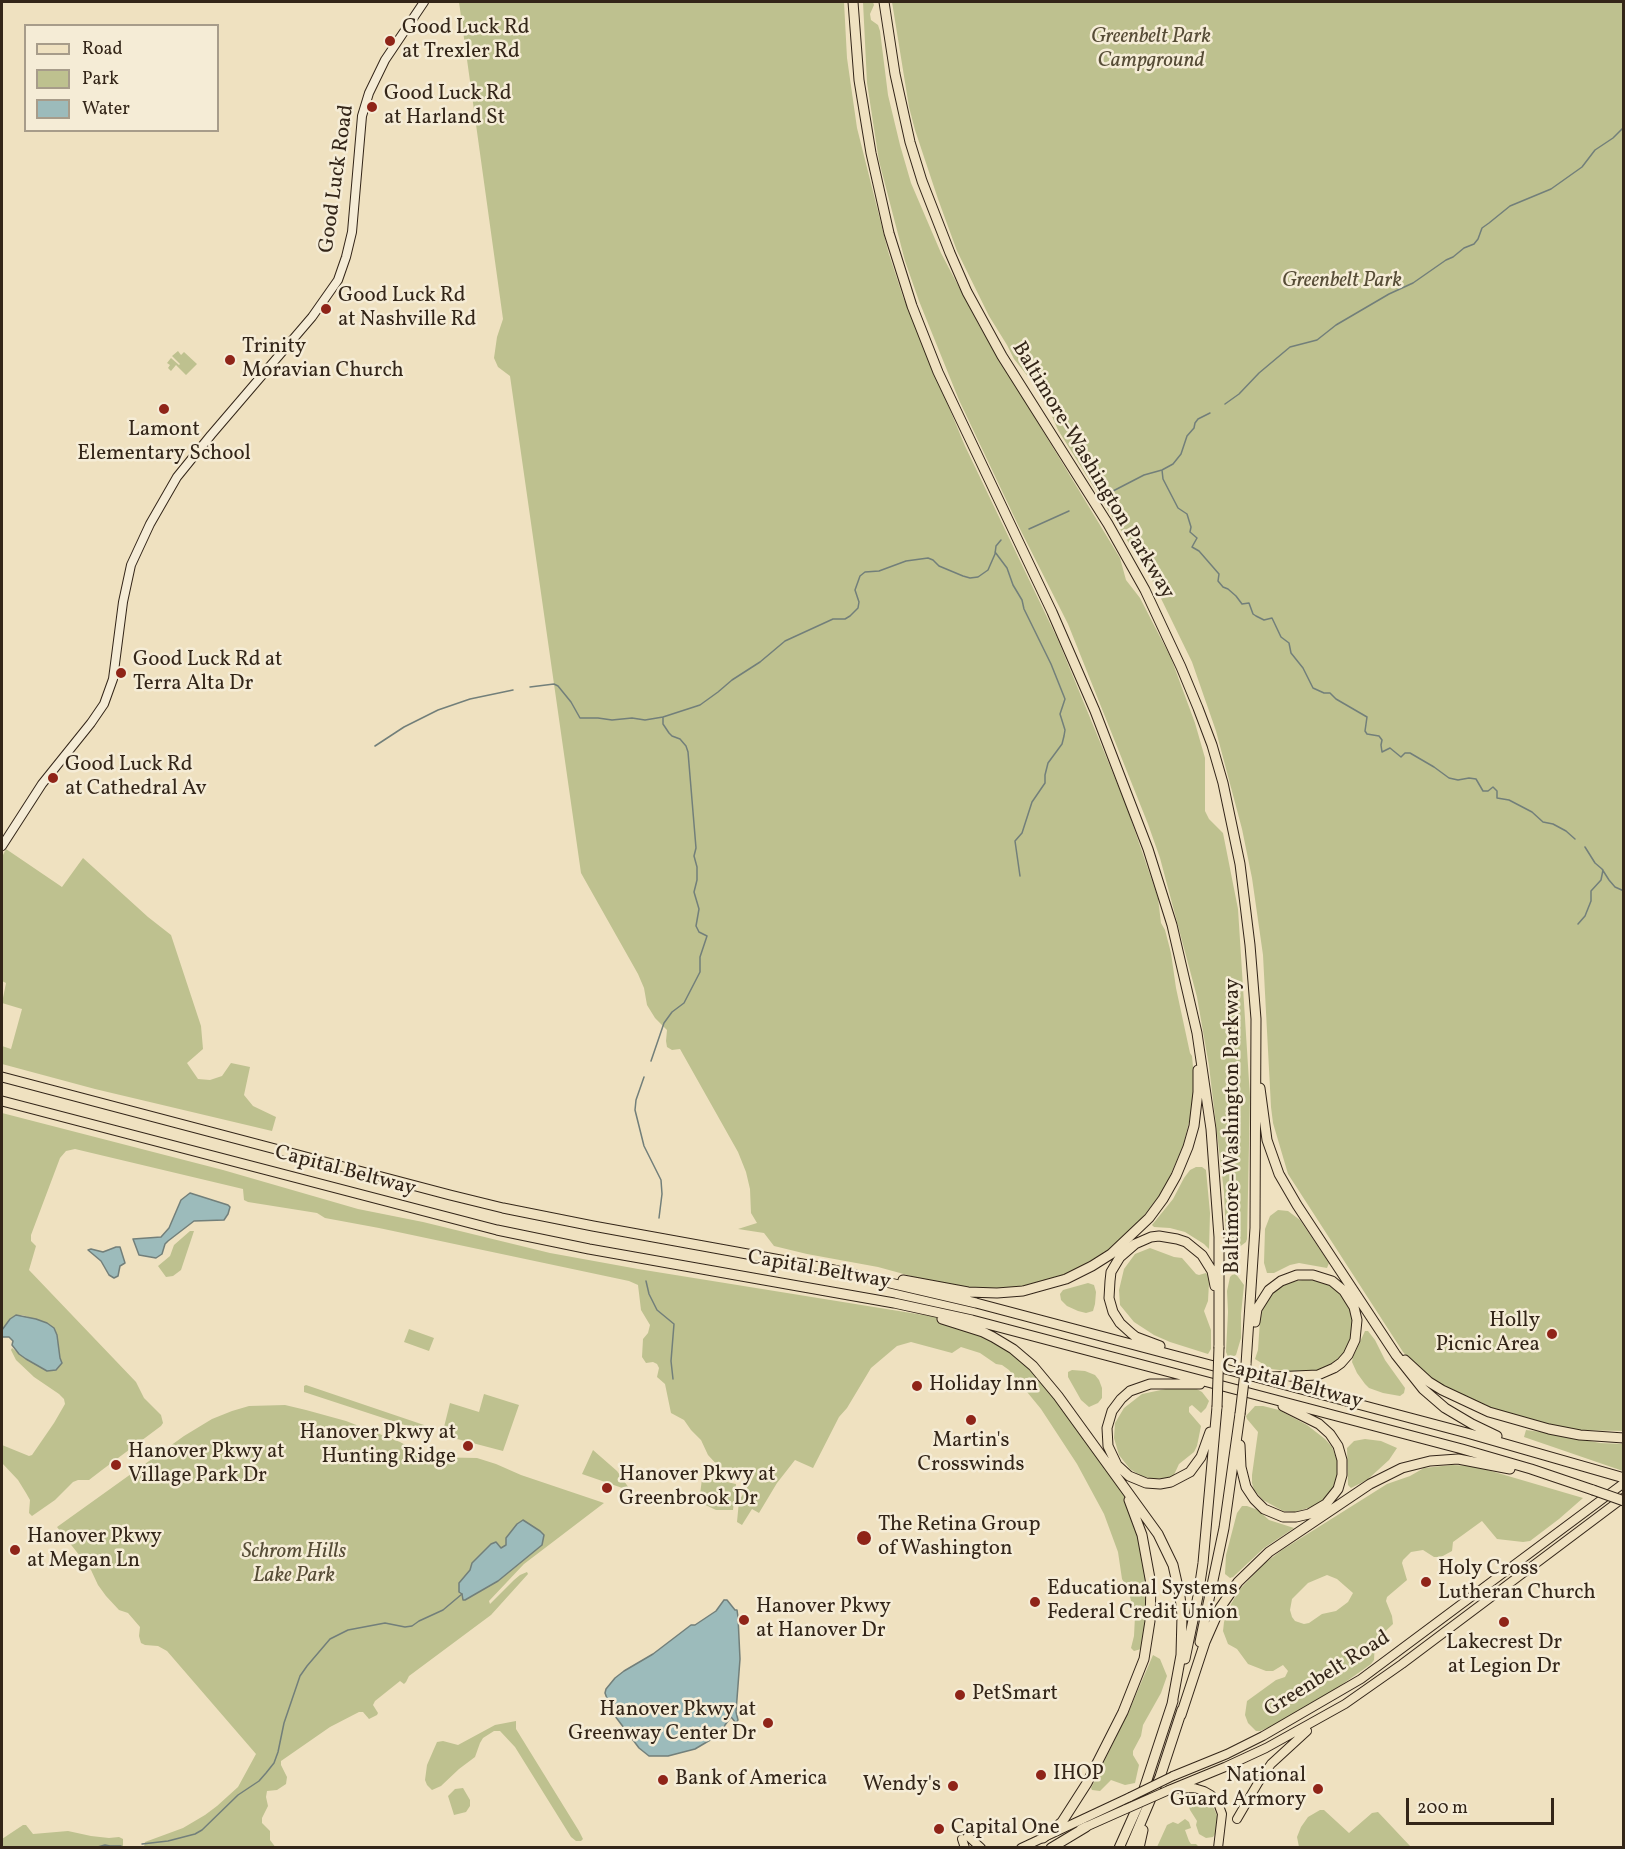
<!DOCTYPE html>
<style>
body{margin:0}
#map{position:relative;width:1625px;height:1849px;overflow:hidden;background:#efe1c0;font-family:Vollkorn,serif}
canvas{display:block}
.frame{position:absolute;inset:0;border:3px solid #332518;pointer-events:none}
.legend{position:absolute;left:24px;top:24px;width:195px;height:108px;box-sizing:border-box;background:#f5ecd6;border:2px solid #a79c8a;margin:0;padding:8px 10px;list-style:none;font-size:18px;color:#332518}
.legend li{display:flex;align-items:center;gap:12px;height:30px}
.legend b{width:30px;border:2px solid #a79c8a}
.scale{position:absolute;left:1406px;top:1798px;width:148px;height:27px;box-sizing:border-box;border:3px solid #332518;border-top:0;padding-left:8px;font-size:18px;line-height:21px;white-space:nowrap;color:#332518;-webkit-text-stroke:4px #f5ecd6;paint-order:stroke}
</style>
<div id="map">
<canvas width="1625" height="1849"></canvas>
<div class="frame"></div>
<ul class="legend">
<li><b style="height:8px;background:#efe1c0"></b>Road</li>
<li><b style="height:16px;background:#bec18f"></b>Park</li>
<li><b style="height:16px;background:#9cbbbb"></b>Water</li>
</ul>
<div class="scale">200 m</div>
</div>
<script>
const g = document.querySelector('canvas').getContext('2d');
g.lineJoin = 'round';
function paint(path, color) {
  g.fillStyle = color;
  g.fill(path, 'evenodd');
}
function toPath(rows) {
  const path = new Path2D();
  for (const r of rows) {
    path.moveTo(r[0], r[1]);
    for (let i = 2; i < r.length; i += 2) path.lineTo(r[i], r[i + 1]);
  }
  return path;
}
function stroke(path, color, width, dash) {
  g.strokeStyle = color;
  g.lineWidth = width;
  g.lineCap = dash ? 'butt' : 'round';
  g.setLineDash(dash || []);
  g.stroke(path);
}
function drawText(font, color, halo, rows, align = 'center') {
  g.font = font + ' Vollkorn,serif';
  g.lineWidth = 5;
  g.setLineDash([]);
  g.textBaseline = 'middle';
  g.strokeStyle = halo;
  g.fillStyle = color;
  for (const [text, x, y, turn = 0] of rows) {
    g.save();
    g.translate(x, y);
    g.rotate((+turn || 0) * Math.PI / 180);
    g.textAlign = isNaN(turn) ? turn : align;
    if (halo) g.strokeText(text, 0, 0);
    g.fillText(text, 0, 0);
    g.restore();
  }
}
paint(toPath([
 [459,2,844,2,847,58,857,128,888,251,903,297,965,446,1058,640,1126,805,1158,898,1161,923,1165,930,1171,953,1176,988,1190,1053,1192,1056,1195,1088,1193,1106,1183,1146,1167,1183,1159,1196,1139,1222,1108,1250,1077,1269,1064,1275,1023,1288,996,1291,965,1289,922,1279,878,1267,807,1254,774,1246,764,1233,738,1229,757,1223,751,1213,750,1189,746,1172,738,1152,680,1049,672,1050,667,1047,666,1041,667,1030,655,1018,647,1005,644,988,638,974,581,873,510,376,498,367,494,358,497,337,503,319],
 [863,2,873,2,874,5,870,14,871,20,878,25,880,31,888,95,900,145,911,183,941,253,981,329,1120,558,1126,580,1140,598,1171,658,1195,723,1205,758,1205,811,1209,819,1223,833,1238,909,1250,1097,1247,1239,1246,1242,1238,1248,1231,1246,1226,1239,1224,1192,1209,1066,1197,997,1160,858,1148,824,1068,624,1019,527,959,400,919,301,905,261,879,161,867,83],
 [892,2,1623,2,1623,1431,1576,1430,1550,1425,1492,1409,1461,1396,1429,1377,1414,1364,1403,1352,1288,1174,1273,1123,1271,1107,1263,955,1252,878,1242,829,1216,731,1192,662,1152,580,1058,430,1047,405,1047,395,1037,388,1014,359,1007,345,989,316,957,251,938,199,915,130,909,107],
 [178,351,181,355,184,352,197,364,186,375,176,365,171,371,168,368,170,365,167,363,171,358,179,365,180,364,172,356],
 [6,849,62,887,83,858,148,917,171,935,201,1026,203,1049,187,1063,198,1079,210,1080,222,1076,231,1063,250,1067,244,1095,253,1106,276,1117,272,1131,95,1089,2,1064,2,1046,11,1049,22,1009,2,1003,6,983,2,981,2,857],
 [2,1113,223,1170,358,1209,423,1222,550,1253,638,1269,936,1317,983,1332,1033,1366,1131,1504,1146,1550,1149,1633,1141,1649,1134,1651,1131,1648,1134,1636,1135,1616,1128,1589,1122,1579,1118,1552,1104,1514,1077,1464,1041,1409,1009,1370,1002,1365,996,1364,980,1353,961,1347,952,1353,911,1342,897,1346,871,1368,847,1408,839,1417,813,1468,795,1460,777,1483,759,1513,752,1509,742,1525,737,1522,739,1501,755,1474,753,1471,744,1468,730,1472,720,1468,708,1455,701,1440,691,1430,684,1420,671,1413,665,1384,657,1377,659,1368,657,1364,653,1362,646,1363,642,1357,643,1339,648,1333,650,1325,641,1310,638,1285,629,1281,379,1228,325,1218,317,1213,248,1202,244,1200,243,1189,75,1149,66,1151,60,1158,31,1235,31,1241,36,1246,29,1270,136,1382,144,1398,161,1415,163,1423,161,1426,102,1470,89,1480,78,1480,73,1482,55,1500,32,1516,29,1513,30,1500,26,1493,18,1480,2,1463,2,1445,29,1456,32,1455,54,1423,65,1404,64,1399,59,1394,34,1377,16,1360,11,1350,12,1348,19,1354,62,1362,60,1358,57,1335,47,1323,22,1315,10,1319,2,1330],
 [1196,1167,1202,1167,1206,1170,1210,1213,1209,1249,1204,1244,1185,1232,1170,1228,1154,1227,1152,1225,1173,1199,1184,1178,1190,1170],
 [1278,1210,1288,1211,1300,1220,1329,1263,1327,1268,1299,1263,1290,1265,1274,1273,1267,1273,1264,1263,1265,1229,1270,1216],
 [190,1231,194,1231,181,1270,173,1276,166,1277,158,1266,170,1256,174,1245],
 [1150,1248,1174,1257,1182,1258,1196,1274,1199,1275,1206,1273,1208,1275,1209,1283,1208,1301,1204,1311,1211,1330,1211,1349,1208,1354,1170,1342,1154,1335,1134,1322,1120,1305,1119,1290,1124,1269,1135,1254],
 [1236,1274,1244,1285,1241,1314,1241,1338,1236,1355,1229,1359,1226,1352,1228,1312,1227,1291,1230,1277,1232,1275],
 [1307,1279,1331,1285,1339,1291,1348,1305,1352,1314,1353,1321,1352,1338,1345,1353,1337,1361,1323,1369,1305,1373,1271,1369,1255,1359,1258,1350,1260,1320,1263,1308,1274,1291,1280,1288,1288,1283],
 [1088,1283,1094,1285,1096,1292,1095,1304,1093,1311,1086,1313,1078,1311,1067,1306,1061,1300,1060,1294,1063,1290],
 [409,1329,434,1338,429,1351,404,1342],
 [1365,1331,1368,1331,1375,1340,1385,1360,1405,1388,1404,1393,1400,1396,1383,1393,1369,1388,1365,1384,1357,1373,1352,1362,1353,1357],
 [1072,1370,1085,1371,1095,1375,1099,1380,1102,1388,1102,1398,1098,1403,1089,1407,1081,1400,1068,1377,1068,1372],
 [306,1385,424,1425,424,1429,423,1431,304,1392,304,1386],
 [1175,1387,1195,1388,1202,1392,1209,1401,1206,1408,1201,1413,1192,1405,1189,1407,1189,1412,1201,1426,1197,1446,1194,1452,1179,1464,1173,1477,1154,1479,1141,1476,1130,1469,1119,1455,1114,1438,1115,1423,1124,1408,1142,1394],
 [484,1394,519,1405,503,1451,442,1435,450,1403,479,1412],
 [285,1405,306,1410,346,1421,400,1442,427,1457,477,1458,496,1464,521,1475,604,1503,524,1564,489,1601,490,1604,514,1580,520,1575,527,1572,528,1574,491,1615,409,1676,406,1682,404,1684,400,1681,375,1701,373,1705,378,1713,377,1715,369,1719,363,1712,359,1712,330,1727,281,1761,281,1765,287,1777,286,1784,277,1790,267,1791,266,1797,268,1806,262,1818,262,1823,270,1831,270,1840,276,1848,144,1847,145,1842,183,1828,205,1815,217,1806,238,1787,256,1754,167,1651,158,1646,145,1645,141,1643,139,1636,140,1627,128,1613,119,1610,106,1596,98,1585,91,1570,57,1527,184,1436,212,1419,232,1411,249,1406],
 [1255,1406,1263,1406,1279,1410,1307,1425,1325,1439,1332,1447,1339,1465,1338,1477,1329,1495,1318,1505,1295,1512,1283,1511,1263,1500,1254,1490,1252,1483,1252,1475,1258,1432,1247,1419,1246,1416],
 [1526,1430,1549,1433,1600,1443,1623,1444,1623,1471,1524,1437],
 [1365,1439,1381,1441,1397,1448,1389,1460,1367,1480,1351,1488,1348,1485,1347,1448,1354,1441],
 [593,1450,617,1471,631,1491,582,1474],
 [1452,1465,1474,1466,1583,1498,1559,1519,1530,1541,1523,1542,1497,1539,1482,1521,1453,1542,1452,1551,1441,1557,1434,1557,1423,1550,1411,1552,1403,1560,1402,1563,1407,1580,1387,1597,1386,1601,1392,1616,1393,1624,1375,1641,1374,1660,1371,1664,1337,1688,1270,1727,1260,1731,1256,1731,1248,1723,1245,1715,1247,1701,1276,1680,1285,1677,1288,1671,1283,1665,1273,1671,1266,1671,1248,1664,1237,1649,1228,1644,1223,1631,1224,1622,1231,1604,1240,1589,1265,1563,1282,1550,1387,1484,1410,1476,1424,1468],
 [1327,1575,1337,1579,1353,1593,1348,1602,1336,1611,1322,1614,1309,1623,1304,1624,1295,1621,1292,1617,1290,1610,1292,1599,1308,1583],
 [702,1479,718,1480,736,1484,733,1510,716,1510,699,1502],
 [1242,1506,1247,1506,1258,1510,1269,1520,1294,1528,1264,1548,1233,1577,1230,1578,1225,1574,1226,1555,1237,1513],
 [1153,1655,1160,1659,1167,1676,1161,1693,1143,1725,1141,1736,1133,1751,1133,1755,1139,1765,1135,1783,1125,1785,1111,1780,1100,1791,1092,1790,1091,1788,1093,1784,1129,1711],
 [516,1721,516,1729,579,1831,583,1839,581,1841,576,1841,571,1837,515,1747,500,1731,494,1731,483,1738,480,1743,475,1757,459,1769,441,1786,432,1790,427,1785,425,1780,427,1765,437,1742,443,1741,458,1745,495,1725],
 [463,1788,470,1800,470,1806,466,1812,454,1815,448,1796,455,1789],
 [1191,1797,1207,1799,1212,1804,1218,1818,1217,1831,1213,1837,1206,1838,1199,1834,1196,1825,1197,1821,1190,1810,1187,1801],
 [1320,1810,1324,1810,1349,1833,1372,1813,1378,1812,1411,1847,1299,1847,1297,1837,1301,1827,1308,1817],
 [1185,1819,1189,1822,1191,1828,1185,1830,1189,1841,1191,1844,1196,1844,1199,1847,1157,1847,1167,1825,1173,1822,1178,1824],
 [23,1825,26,1825,33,1834,68,1831,91,1836,109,1838,119,1837,123,1839,123,1847,2,1847,2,1839]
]), '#bec18f');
const water = toPath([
 [190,1193,228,1205,230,1207,228,1214,224,1220,194,1221,168,1241,165,1244,162,1254,156,1258,139,1255,133,1239,161,1237,169,1228,181,1200,190,1193],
 [116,1247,120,1247,125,1263,120,1266,118,1276,114,1278,109,1275,101,1261,88,1250,91,1249,103,1252,116,1247],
 [16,1315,36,1319,47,1323,54,1328,57,1335,60,1358,62,1363,56,1370,47,1371,26,1359,19,1354,12,1345,13,1341,9,1337,2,1337,2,1330,10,1319,16,1315],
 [523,1520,540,1531,544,1535,542,1545,498,1581,465,1600,463,1600,462,1594,459,1592,459,1583,470,1570,472,1563,491,1544,496,1542,501,1548,506,1545,506,1538,517,1524,523,1520],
 [724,1600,727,1600,735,1610,737,1610,738,1617,740,1659,736,1712,738,1720,736,1723,731,1717,725,1725,722,1733,695,1749,668,1756,649,1756,639,1748,612,1712,605,1693,606,1689,615,1678,624,1671,653,1654,691,1625,695,1625,716,1611,724,1600]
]);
paint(water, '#9cbbbb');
stroke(water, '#727f7a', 1.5);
stroke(toPath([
 [1225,404,1239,394,1259,373,1290,347,1317,340,1336,325,1389,294,1413,283,1446,260,1453,257,1464,248,1474,244,1478,239,1482,228,1489,223,1510,206,1551,189,1582,167,1595,150,1613,138,1624,127],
 [1162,470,1163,479,1178,508,1187,514,1191,527,1190,532,1197,538,1192,547,1199,551,1219,574,1218,581,1223,587,1228,589,1236,596,1242,604,1249,603,1253,614,1256,616,1264,620,1272,618,1281,637,1289,643,1291,653,1303,668,1313,688,1324,693,1330,693,1336,699,1367,717,1365,731,1367,734,1379,736,1382,740,1381,745,1382,752,1390,748,1401,757,1405,753,1410,753,1434,767,1449,778,1458,780,1469,778,1476,779,1483,791,1488,791,1493,787,1497,791,1497,798,1509,800,1532,812,1543,822,1553,824,1566,831,1575,839],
 [1113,491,1144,475,1162,470,1173,464,1181,454,1187,436,1194,428,1195,423,1198,419,1210,413],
 [1029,529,1069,511],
 [995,552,1007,568,1013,585,1022,600,1024,609,1051,664,1065,699,1060,714,1065,730,1064,736,1062,744,1048,763,1045,775,1045,783,1032,802,1022,833,1015,841,1020,876],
 [530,687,554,684,558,686,571,702,580,718,598,718,612,720,632,718,645,720,663,717],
 [375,746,404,727,438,710,470,699,513,690],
 [1585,847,1595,863,1602,869,1609,880,1615,887,1624,891],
 [1578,924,1585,916,1591,901,1591,891,1601,880,1603,870],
 [651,1061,664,1023,672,1012,684,1003,700,972,700,957,707,936,699,932,696,926,699,909,694,892,697,880,697,867,694,856,696,848,688,752,686,746,680,739,672,736,669,733,663,724,663,717,700,705,718,692,732,680,760,662,785,641,833,619,845,619,850,616,858,608,859,602,855,590,860,576,865,572,879,571,906,561,928,558,933,560,939,566,963,576,970,578,978,577,988,570,995,554,996,546,1001,540],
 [644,1077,636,1100,635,1110,644,1146,661,1180,662,1194,659,1218],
 [646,1281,649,1294,657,1310,674,1324,671,1361,673,1379],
 [142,1844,168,1841,195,1834,202,1830,238,1795,259,1781,266,1773,274,1763,278,1752,284,1723,300,1676,307,1666,330,1639,348,1630,385,1623,405,1627,412,1626,419,1621,443,1610,462,1594],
 [94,1848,105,1845,110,1846,121,1846]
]), '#727f7a', 1.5);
const secondary = toPath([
 [2,846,42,784,91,723,104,704,113,679,123,602,131,565,150,524,177,477,211,435,312,317,338,280,346,257,352,232,362,116,369,93,385,60,424,2]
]);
const primary = toPath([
 [1173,1776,1227,1754,1263,1736,1361,1679,1624,1483],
 [1176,1789,1194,1788,1204,1791,1211,1795,1218,1803,1222,1814,1218,1848],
 [1169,1790,1225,1767,1266,1748,1345,1704,1402,1664,1623,1498],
 [1237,1819,1258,1783,1271,1764,1307,1731],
 [1081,1829,1126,1809],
 [968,1836,981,1848],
 [962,1839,965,1848],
 [1021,1848,1130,1797]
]);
const highway = toPath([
 [853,2,859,80,871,153,889,233,912,306,938,372,1052,612,1095,711,1148,849,1172,925,1197,1033,1211,1129,1219,1237,1219,1347],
 [884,2,895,74,910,142,922,181,950,253,967,292,1002,356,1108,524,1145,590,1181,667,1198,708,1212,745,1223,783,1240,864,1250,945,1256,1019,1255,1228,1246,1364],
 [2,1077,450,1195,503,1208,593,1226,830,1269,976,1303,1467,1433,1624,1478],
 [1260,1088,1267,1140,1279,1174,1297,1205,1396,1355,1423,1389,1445,1408,1472,1424,1497,1436],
 [2,1101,497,1230,589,1249,894,1303,972,1320,1462,1449,1531,1469,1593,1490],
 [903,1280,968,1292,997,1293,1023,1291,1066,1279,1092,1266,1111,1254,1149,1218,1163,1199,1176,1176,1188,1147,1194,1126,1198,1092,1198,1070],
 [942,1319,983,1332,993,1337,1013,1349,1033,1366,1058,1396,1158,1534,1173,1565,1180,1596,1182,1616,1181,1655,1172,1704],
 [1255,1322,1257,1309,1269,1290,1281,1281,1297,1275,1313,1275,1332,1281,1344,1291,1354,1307,1357,1320,1355,1340,1348,1355,1341,1363,1334,1368,1318,1375,1272,1377],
 [1160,1346,1136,1337,1131,1333,1120,1323,1113,1312,1109,1298,1110,1281,1111,1272,1120,1257,1135,1244,1151,1237,1159,1236,1177,1239,1186,1242,1202,1255,1212,1271,1215,1286],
 [1405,1360,1429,1382,1442,1390,1489,1412,1549,1429,1580,1435,1624,1438],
 [1200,1384,1150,1384,1130,1391,1121,1399,1112,1411,1107,1428,1108,1446,1117,1465,1129,1476,1146,1483,1160,1484,1171,1482,1190,1472,1201,1457,1210,1432],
 [1240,1445,1241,1467,1246,1487,1254,1499,1264,1509,1283,1517,1296,1517,1309,1514,1326,1504,1338,1489,1342,1475,1342,1460,1338,1446,1330,1434,1319,1424,1283,1406],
 [1200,1642,1224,1528,1240,1414],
 [1185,1659,1198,1596,1203,1563,1217,1407],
 [1181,1715,1205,1642,1220,1608,1238,1582,1269,1552,1370,1484,1402,1468,1430,1461,1458,1459,1510,1469],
 [1043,1838,1062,1822,1087,1783,1123,1712,1144,1659,1150,1621,1151,1584,1142,1535,1129,1500],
 [1051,1848,1086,1827],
 [1119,1848,1140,1801,1173,1701],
 [1130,1848,1160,1777,1182,1710],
 [1139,1848,1143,1830]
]);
stroke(secondary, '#332518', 10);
stroke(primary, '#332518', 10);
stroke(highway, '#332518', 11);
stroke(secondary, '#f5ecd6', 8);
stroke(primary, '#efe1c0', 8);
stroke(highway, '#efe1c0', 9);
const primaryBridge = toPath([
 [1130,1797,1173,1776],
 [1126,1809,1169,1790]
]);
const highwayBridge = toPath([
 [1217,1407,1219,1347],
 [1240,1414,1246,1364],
 [1593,1490,1624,1501]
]);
stroke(primaryBridge, '#332518', 10, []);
stroke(highwayBridge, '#332518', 11, []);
stroke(primaryBridge, '#efe1c0', 8);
stroke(highwayBridge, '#efe1c0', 9);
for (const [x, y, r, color] of [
 [390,41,6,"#8f2418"],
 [372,107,6,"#8f2418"],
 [326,309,6,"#8f2418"],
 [230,360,6,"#8f2418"],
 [164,409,6,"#8f2418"],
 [121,673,6,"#8f2418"],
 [53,778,6,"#8f2418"],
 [1552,1334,6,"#8f2418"],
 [917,1386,6,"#8f2418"],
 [971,1420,6,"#8f2418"],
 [468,1446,6,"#8f2418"],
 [116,1465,6,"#8f2418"],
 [607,1488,6,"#8f2418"],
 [864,1538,8,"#8f2418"],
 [15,1550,6,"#8f2418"],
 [1426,1582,6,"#8f2418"],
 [1035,1602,6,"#8f2418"],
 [744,1620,6,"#8f2418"],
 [1504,1622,6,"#8f2418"],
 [960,1695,6,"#8f2418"],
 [768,1723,6,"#8f2418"],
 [1041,1775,6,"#8f2418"],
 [663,1780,6,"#8f2418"],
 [953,1786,6,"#8f2418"],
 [1318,1789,6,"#8f2418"],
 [939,1829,6,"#8f2418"]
]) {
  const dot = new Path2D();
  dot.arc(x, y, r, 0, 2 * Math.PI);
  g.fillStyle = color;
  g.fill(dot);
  stroke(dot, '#f5ecd6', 2);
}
drawText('21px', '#332518', '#f5ecd6', [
 ["Good Luck Rd",402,29],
 ["at Trexler Rd",402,53],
 ["Good Luck Rd",384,95],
 ["at Harland St",384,119],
 ["Good Luck Rd",338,297],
 ["at Nashville Rd",338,321],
 ["Trinity",242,348],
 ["Moravian Church",242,372],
 ["Lamont",164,431,"center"],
 ["Elementary School",164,455,"center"],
 ["Good Luck Rd at",133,661],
 ["Terra Alta Dr",133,685],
 ["Good Luck Rd",65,766],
 ["at Cathedral Av",65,790],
 ["Holly",1540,1322,"right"],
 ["Picnic Area",1540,1346,"right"],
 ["Holiday Inn",929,1386],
 ["Hanover Pkwy at",456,1434,"right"],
 ["Hunting Ridge",456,1458,"right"],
 ["Martin's",971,1442,"center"],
 ["Crosswinds",971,1466,"center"],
 ["Hanover Pkwy at",128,1453],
 ["Village Park Dr",128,1477],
 ["Hanover Pkwy at",619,1476],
 ["Greenbrook Dr",619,1500],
 ["The Retina Group",878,1526],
 ["of Washington",878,1550],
 ["Hanover Pkwy",27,1538],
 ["at Megan Ln",27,1562],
 ["Holy Cross",1438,1570],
 ["Lutheran Church",1438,1594],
 ["Educational Systems",1047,1590],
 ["Federal Credit Union",1047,1614],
 ["Hanover Pkwy",756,1608],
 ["at Hanover Dr",756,1632],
 ["Lakecrest Dr",1504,1644,"center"],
 ["at Legion Dr",1504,1668,"center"],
 ["PetSmart",972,1695],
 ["Hanover Pkwy at",756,1711,"right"],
 ["Greenway Center Dr",756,1735,"right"],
 ["IHOP",1053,1775],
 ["National",1306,1777,"right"],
 ["Guard Armory",1306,1801,"right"],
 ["Bank of America",675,1780],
 ["Wendy's",941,1786,"right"],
 ["Capital One",951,1829]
], 'left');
drawText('italic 21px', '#564c36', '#f5ecd6', [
 ["Greenbelt Park",1151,38],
 ["Campground",1151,62],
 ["Greenbelt Park",1342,282],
 ["Schrom Hills",294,1553],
 ["Lake Park",294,1577]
]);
drawText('21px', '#332518', '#f5ecd6', [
 ["Good Luck Road",338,179,-82],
 ["Baltimore-Washington Parkway",1092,471,59],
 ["Baltimore-Washington Parkway",1234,1126,-90],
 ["Capital Beltway",345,1172,15],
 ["Capital Beltway",819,1271,10],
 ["Capital Beltway",1292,1385,15],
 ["Greenbelt Road",1328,1675,-32]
]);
</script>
